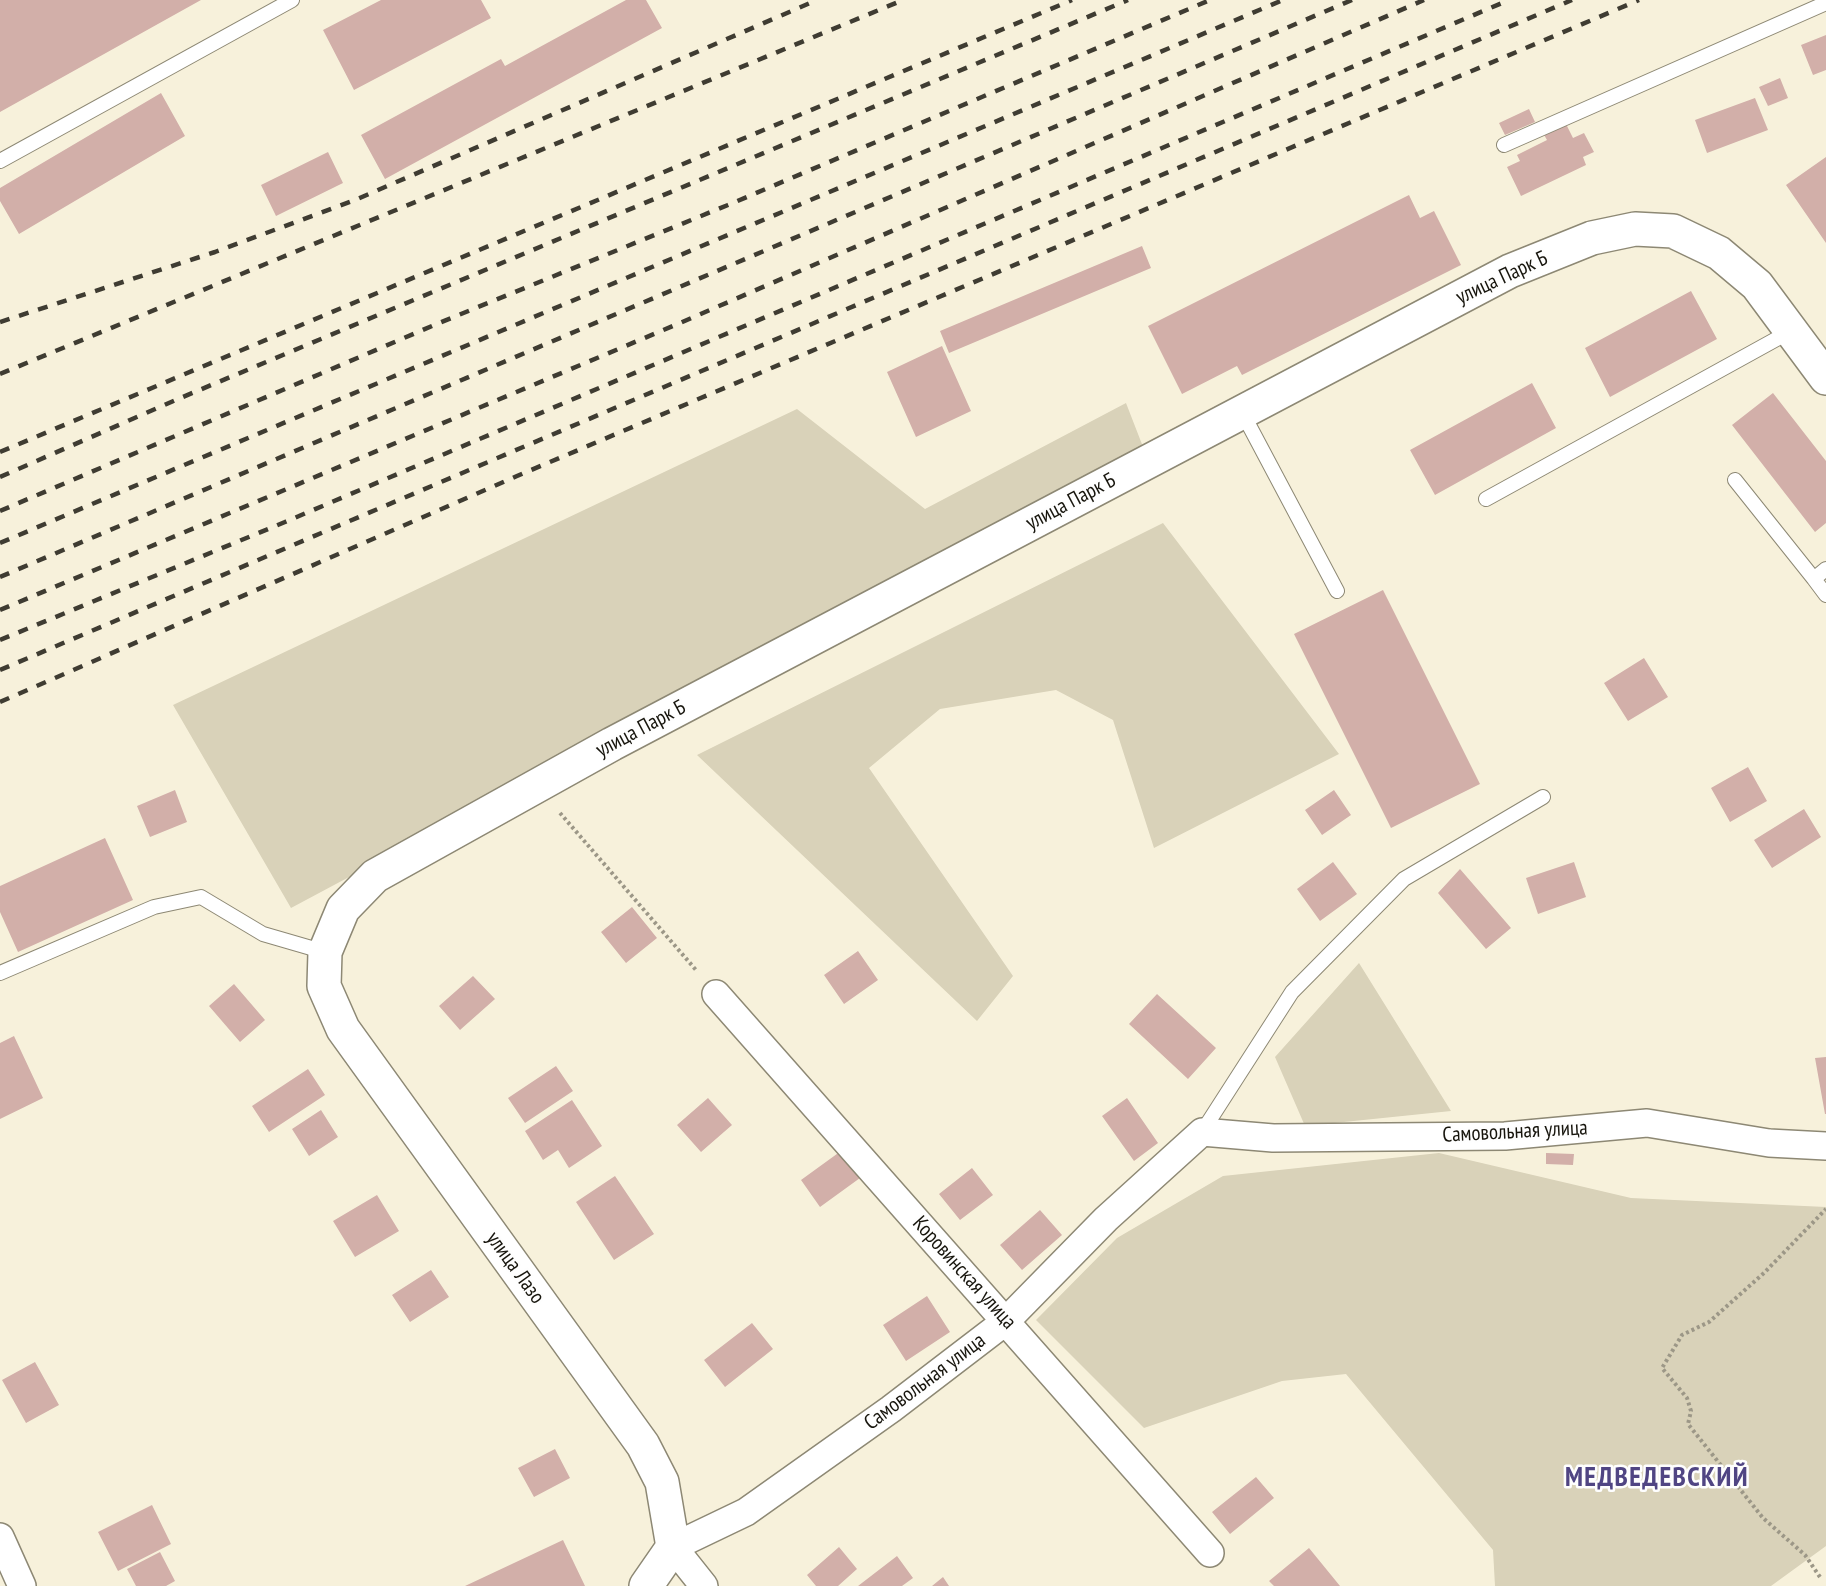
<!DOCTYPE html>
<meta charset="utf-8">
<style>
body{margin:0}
canvas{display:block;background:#f7f1db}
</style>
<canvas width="1826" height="1586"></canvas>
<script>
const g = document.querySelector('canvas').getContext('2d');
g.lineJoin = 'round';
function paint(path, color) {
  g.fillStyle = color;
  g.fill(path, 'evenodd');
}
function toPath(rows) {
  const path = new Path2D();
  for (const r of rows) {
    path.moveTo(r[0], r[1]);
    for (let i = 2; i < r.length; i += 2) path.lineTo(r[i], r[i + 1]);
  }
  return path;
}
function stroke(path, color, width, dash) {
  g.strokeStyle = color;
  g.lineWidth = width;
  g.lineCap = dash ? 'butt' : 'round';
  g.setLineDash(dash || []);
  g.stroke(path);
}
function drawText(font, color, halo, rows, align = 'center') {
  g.font = font + ' "PT Sans Narrow",sans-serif';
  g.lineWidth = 5;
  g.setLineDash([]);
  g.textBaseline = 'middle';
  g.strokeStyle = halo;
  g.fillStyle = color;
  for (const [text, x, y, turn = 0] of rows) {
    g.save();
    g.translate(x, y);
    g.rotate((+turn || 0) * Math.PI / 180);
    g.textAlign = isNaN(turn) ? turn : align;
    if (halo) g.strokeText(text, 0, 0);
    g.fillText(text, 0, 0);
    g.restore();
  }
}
paint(toPath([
 [1126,403,1145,452,291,908,173,705,797,409,925,509],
 [1163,523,1339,754,1154,848,1113,720,1056,690,940,709,869,768,1013,976,977,1021,697,755],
 [1359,963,1451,1111,1305,1126,1275,1057],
 [1439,1153,1631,1198,1826,1207,1826,1546,1771,1586,1495,1586,1493,1550,1346,1374,1282,1381,1144,1428,1036,1320,1117,1238,1223,1176]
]), '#d9d2b9');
paint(toPath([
 [0,0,201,0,0,112],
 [381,0,481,0,491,18,354,90,323,30],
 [626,0,646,0,662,28,385,179,361,135,501,59,505,66],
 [1826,35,1826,70,1813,75,1801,45],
 [1780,78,1788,98,1768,106,1759,87],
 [161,93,185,136,19,234,0,201,0,188],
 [1755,98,1768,130,1707,153,1695,120],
 [1529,109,1535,122,1505,135,1499,123],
 [1565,122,1573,138,1584,133,1594,152,1583,157,1586,165,1521,196,1507,167,1520,161,1517,155,1547,140,1543,133],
 [328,152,343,183,276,216,261,185],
 [1826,157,1826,243,1786,185],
 [1409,195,1420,218,1434,211,1461,265,1242,375,1237,366,1182,394,1148,326],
 [1142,246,1151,268,949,353,940,331],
 [1691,291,1717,339,1610,397,1585,348],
 [942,346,971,411,916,437,887,372],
 [1532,383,1556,428,1435,495,1410,450],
 [1773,393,1826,461,1826,523,1815,532,1732,425],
 [1383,590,1480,784,1391,828,1294,634],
 [1644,658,1668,697,1628,721,1604,683],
 [1748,767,1767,801,1730,822,1711,788],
 [175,790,187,822,150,837,137,806],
 [1334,790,1351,815,1322,835,1305,810],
 [1804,809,1821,837,1772,868,1754,840],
 [105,838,133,900,18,952,0,912,0,886],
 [1333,862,1357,894,1320,921,1297,889],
 [1574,862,1586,897,1538,914,1526,878],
 [1460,869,1511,928,1486,949,1438,893],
 [632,907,657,938,626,963,601,932],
 [858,951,878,980,844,1004,824,975],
 [473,976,495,999,460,1030,439,1006],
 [234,984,265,1020,240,1042,209,1006],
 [1157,994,1216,1048,1188,1079,1129,1024],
 [14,1036,43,1098,0,1119,0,1043],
 [1826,1057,1826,1114,1825,1114,1815,1058],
 [556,1066,573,1091,525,1123,508,1098],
 [308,1069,325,1095,269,1132,252,1106],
 [708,1098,732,1125,701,1152,677,1125],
 [1127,1098,1158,1143,1134,1161,1102,1116],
 [572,1100,602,1146,569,1168,558,1150,543,1160,525,1131],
 [321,1110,338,1137,309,1156,292,1129],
 [841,1151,860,1178,820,1207,801,1180],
 [1546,1153,1574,1154,1573,1165,1546,1164],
 [972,1168,993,1195,960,1220,939,1194],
 [615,1176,654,1234,614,1260,576,1202],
 [377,1195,399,1231,355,1257,333,1221],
 [1040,1210,1062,1235,1022,1270,1000,1245],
 [431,1270,449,1297,410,1322,392,1295],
 [927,1296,950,1332,906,1361,883,1325],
 [752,1323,773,1349,725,1387,704,1360],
 [35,1362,59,1405,26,1423,2,1380],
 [555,1449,570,1478,534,1497,518,1468],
 [1256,1477,1274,1498,1230,1534,1212,1512],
 [152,1505,171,1544,118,1571,98,1532],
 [563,1540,585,1586,465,1586],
 [839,1547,857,1569,838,1586,816,1586,807,1575],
 [1309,1548,1340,1586,1274,1586,1269,1581],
 [160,1552,175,1581,166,1586,136,1586,127,1569],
 [897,1556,913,1578,902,1586,858,1586],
 [943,1577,949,1586,932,1586]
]), '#d2afa9');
const lane = toPath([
 [1504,145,1826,3],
 [0,161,292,0],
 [1242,412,1337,591],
 [1735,480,1814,579],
 [1486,499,1791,331],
 [1826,569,1814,579,1826,595],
 [0,973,154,907,201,897,263,934,325,952],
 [1202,1132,1292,992,1404,879,1543,797]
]);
const street = toPath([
 [716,994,1210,1553],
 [0,1537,22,1586],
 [704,1586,673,1547,746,1512,891,1409,1006,1321,1106,1219,1202,1132,1273,1138,1505,1136,1647,1123,1769,1143,1826,1146]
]);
const secondary = toPath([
 [646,1586,673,1547,662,1482,643,1445,343,1029,324,986,325,952,343,909,375,876,612,744,1510,271,1592,238,1635,229,1673,231,1719,253,1757,285,1826,378]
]);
stroke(lane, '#8d8874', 16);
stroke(street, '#8d8874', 30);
stroke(secondary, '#8d8874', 36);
stroke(toPath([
 [560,813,696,970],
 [1820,1577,1805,1555,1763,1518,1688,1424,1691,1411,1687,1398,1662,1368,1682,1335,1709,1322,1764,1273,1826,1209]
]), '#9c9787', 4, [3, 3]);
stroke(lane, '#fff', 14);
stroke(street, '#fff', 27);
stroke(secondary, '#fff', 33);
stroke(toPath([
 [0,322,215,252,355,200,817,0],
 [0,374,903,0],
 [0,452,1072,0],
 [0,477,178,399,1128,0],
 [0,511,439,323,728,205,1210,0],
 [0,543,1283,0],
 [0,577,1352,0],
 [0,610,680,323,1424,0],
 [0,640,285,522,1509,0],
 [0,670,1572,0],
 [0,702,517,476,1639,0]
]), '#3f3c32', 4.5, [10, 10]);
drawText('21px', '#17150d', '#fefefe', [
 ["улица Парк Б",1502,278,-25],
 ["улица Парк Б",1071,502,-28],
 ["улица Парк Б",641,729,-28],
 ["Самовольная улица",1515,1132,-3],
 ["улица Лазо",515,1268,54],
 ["Коровинская улица",964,1273,48],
 ["Самовольная улица",925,1382,-37]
]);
g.letterSpacing = '1.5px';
drawText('bold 27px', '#504583', '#fefefe', [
 ["МЕДВЕДЕВСКИЙ",1657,1478]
]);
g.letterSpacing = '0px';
</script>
